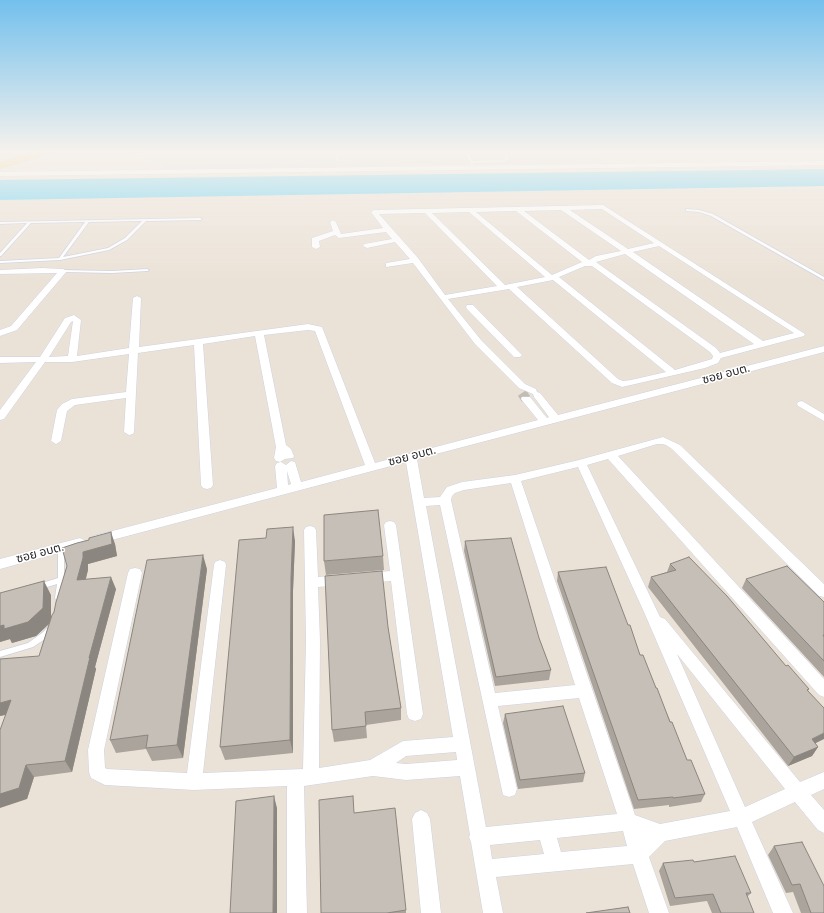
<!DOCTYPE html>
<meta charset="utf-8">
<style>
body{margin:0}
canvas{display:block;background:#ebe2d7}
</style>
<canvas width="824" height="913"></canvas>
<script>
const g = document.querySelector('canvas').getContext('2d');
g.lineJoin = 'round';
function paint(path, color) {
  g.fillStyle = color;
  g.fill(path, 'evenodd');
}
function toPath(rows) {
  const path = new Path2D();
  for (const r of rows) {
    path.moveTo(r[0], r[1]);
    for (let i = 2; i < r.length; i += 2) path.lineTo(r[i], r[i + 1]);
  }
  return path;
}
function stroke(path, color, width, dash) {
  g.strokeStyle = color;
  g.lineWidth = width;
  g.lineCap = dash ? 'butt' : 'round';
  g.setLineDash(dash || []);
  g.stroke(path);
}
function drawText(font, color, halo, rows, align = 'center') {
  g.font = font + ' Mulish,"Noto Sans Thai",sans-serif';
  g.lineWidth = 3;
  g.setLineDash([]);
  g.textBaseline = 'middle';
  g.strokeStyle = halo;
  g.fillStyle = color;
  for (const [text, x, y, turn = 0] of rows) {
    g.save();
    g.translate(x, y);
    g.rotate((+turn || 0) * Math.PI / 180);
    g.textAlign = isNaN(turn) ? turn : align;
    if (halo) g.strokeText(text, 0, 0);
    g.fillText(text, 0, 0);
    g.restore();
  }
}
paint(toPath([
 [131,153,595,153,605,162,170,169]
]), '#dbd9e2');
paint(toPath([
 [824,169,824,186,0,200,0,180]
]), '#63d1f4');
stroke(toPath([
 [522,393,526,399]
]), '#c4bdb4', 10, [10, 5]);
const lane = toPath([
 [337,153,340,153,337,161,335,161,337,153],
 [374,153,408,153,407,154,374,153],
 [466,153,469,153,472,161,503,160,507,158,500,153,504,153,510,158,504,162,473,163,473,164,472,165,471,164,466,153],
 [686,209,699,210,713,214,824,277,824,280,711,216,699,212,686,211,686,209],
 [200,218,202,219,201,220,146,221,127,240,109,250,60,260,0,263,0,261,59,258,85,222,31,223,1,256,0,256,0,253,27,223,0,224,0,222,200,218],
 [142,221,125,238,108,248,63,257,89,222,142,221],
 [147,269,149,270,148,271,112,273,63,272,61,271,63,270,112,271,147,269],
 [59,546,63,546,64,548,64,580,61,598,60,600,58,601,56,600,55,598,57,584,41,589,39,588,38,586,39,584,58,578,58,548,59,546],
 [50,626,52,627,54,629,48,637,33,647,0,657,0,651,28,643,42,633,48,627,50,626]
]);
const street = toPath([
 [824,161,824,165,0,176,0,172,824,161],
 [603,205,805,334,804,336,721,358,718,363,705,368,622,387,612,383,509,289,448,299,481,340,525,384,536,389,537,392,540,393,558,415,824,346,824,352,417,459,424,498,440,497,447,487,462,482,515,475,579,460,663,437,680,445,824,584,824,597,819,596,672,449,666,445,662,444,657,444,618,456,824,679,824,697,819,695,608,459,587,465,660,617,665,619,800,782,824,772,824,789,811,795,824,810,824,833,818,830,795,802,752,822,793,913,773,913,737,827,665,841,649,857,669,913,649,913,633,864,496,877,503,913,483,913,471,842,469,837,470,835,460,776,406,780,373,776,304,786,307,913,287,913,287,786,194,790,105,785,91,778,89,772,88,750,128,573,130,569,135,568,140,569,142,573,104,750,105,768,107,769,187,773,214,565,215,562,220,560,225,562,226,565,203,773,303,769,306,641,304,530,306,527,310,526,314,527,316,530,318,577,341,575,346,576,348,580,346,584,341,585,318,587,320,641,319,768,370,760,403,741,453,737,406,462,97,544,93,542,91,539,93,536,277,488,275,466,277,463,281,462,286,465,291,461,295,462,301,482,365,465,315,331,308,330,264,335,286,445,291,449,294,456,293,458,285,459,280,462,276,461,274,458,276,447,255,336,203,344,213,485,211,488,207,489,203,488,201,485,194,345,138,353,134,432,133,434,129,435,124,432,126,398,75,405,67,411,61,441,56,444,51,441,57,410,62,404,72,399,126,392,129,354,72,362,45,362,4,419,0,420,0,410,36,362,0,363,0,357,40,357,65,318,74,315,81,320,77,356,129,348,133,298,137,296,141,298,139,347,308,324,322,327,375,463,538,420,521,399,522,397,530,397,547,418,549,417,534,397,533,394,519,388,475,344,413,263,386,267,386,263,410,259,395,242,367,248,363,246,364,244,392,239,386,232,339,238,335,235,319,241,320,247,316,249,312,247,312,238,333,231,330,222,333,220,336,222,341,234,383,228,371,212,374,210,603,205],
 [602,209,654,243,628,249,570,210,602,209],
 [561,210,621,251,596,256,589,260,524,211,561,210],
 [516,211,582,262,552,275,476,212,516,211],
 [468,212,469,212,545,277,505,285,432,213,468,212],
 [424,213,425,213,497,286,445,295,418,258,379,214,424,213],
 [659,246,794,333,763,341,633,252,659,246],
 [625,254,754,344,720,353,716,348,596,262,625,254],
 [585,266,592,266,710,352,713,356,712,359,675,370,559,277,585,266],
 [553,280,666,372,631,380,623,381,618,379,517,287,553,280],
 [73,321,68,356,49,357,71,322,73,321],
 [578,467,644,612,730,811,660,824,635,815,521,481,578,467],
 [287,471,291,484,288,485,287,471],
 [511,483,575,685,495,693,451,500,452,496,455,493,464,490,511,483],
 [440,505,503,795,509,797,515,795,517,789,498,706,579,698,617,814,486,827,426,506,440,505],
 [677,654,785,789,745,807,677,654],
 [456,752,457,760,406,764,396,763,406,756,456,752],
 [623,831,627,846,561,852,557,838,623,831],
 [540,840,544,854,492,859,490,845,540,840],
 [42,268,63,269,67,271,17,330,0,336,0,330,11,326,57,273,0,274,0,270,42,268],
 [467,305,473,305,520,353,522,355,520,357,514,357,467,309,466,307,467,305],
 [802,401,824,414,824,421,798,406,797,404,798,402,802,401],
 [390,521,394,522,396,525,423,714,421,719,415,721,409,719,407,714,391,581,368,583,363,582,361,578,363,574,368,573,390,571,384,525,386,522,390,521],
 [80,538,84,540,86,543,84,546,0,569,0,559,80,538],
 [421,810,427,813,430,819,441,913,421,913,412,819,415,813,421,810]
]);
const primary = toPath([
 [35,153,51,153,0,168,0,162,35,153]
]);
stroke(lane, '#ccd1e1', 1.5);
stroke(street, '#ccd1e1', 1);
stroke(primary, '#c7c7c7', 2);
paint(lane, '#fff');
paint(street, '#fff');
paint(primary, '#f7cc50');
paint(toPath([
 [295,541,293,591,293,753,225,760,220,747],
 [465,541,539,638,551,670,549,680,495,686,464,551],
 [115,544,117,556,88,564,88,570,86,579,116,589,95,667,96,669,72,772,34,777,27,799,5,715,0,716,39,656,49,624,36,636,12,643,10,639,0,642,0,593,51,595,51,619,54,612,67,566],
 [383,556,384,570,326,575,324,561],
 [670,564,786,666,809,689,808,691,815,743,818,747,812,756,788,766,648,587,651,577,667,572],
 [207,569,183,758,152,761,146,749,116,753,110,740],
 [558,572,640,655,656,688,687,760,705,794,701,802,669,807,669,805,634,809,557,581],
 [746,579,824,602,824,677,742,588],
 [388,627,401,708,401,720,366,725,367,738,334,742,332,730],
 [505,714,585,773,583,782,518,789,503,723],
 [354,813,406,910,406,913,321,913],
 [774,846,824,913,801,913,793,892,786,893,768,855],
 [694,862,751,893,747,897,754,913,712,913,707,901,670,906,659,871,663,863]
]), '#aaa49d');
paint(toPath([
 [293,527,295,541,293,591,293,753,290,740,291,578],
 [111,532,115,544,117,556,88,564,88,570,82,592,77,580,83,552],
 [203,555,207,569,183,758,177,745],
 [111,577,116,589,95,667,96,669,72,772,65,761,89,658],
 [44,581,51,595,51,622,36,636,12,643,10,639,0,642,0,626],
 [11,700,18,712,0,716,0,703],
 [824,733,824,739,806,748,812,739],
 [818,747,812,756,788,766,794,757],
 [26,765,34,777,27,799,0,808,0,794],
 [274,796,277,808,277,913,273,913]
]), '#8b8680');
const building = toPath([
 [378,510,383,556,324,561,324,515,378,510],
 [293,527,291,578,290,740,220,747,239,540,266,538,267,529,293,527],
 [111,532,112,544,83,552,83,558,77,580,111,577,89,658,90,657,65,761,26,765,19,788,0,794,0,730,11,700,0,703,0,659,39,656,52,615,54,612,56,602,67,566,62,548,77,543,89,540,89,538,111,532],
 [511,538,539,638,551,670,496,677,465,541,511,538],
 [203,555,177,745,146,748,148,735,110,740,147,560,203,555],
 [689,557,727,596,786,666,788,665,809,689,807,690,824,708,824,733,812,739,818,747,794,757,651,577,676,570,670,564,689,557],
 [787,566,824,602,824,635,823,635,824,637,824,661,746,579,787,566],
 [606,567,628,625,630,625,640,655,643,655,656,688,657,688,670,722,672,722,687,760,691,760,705,794,673,798,673,797,638,800,558,572,606,567],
 [382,571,388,627,401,708,365,712,366,726,332,730,325,576,382,571],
 [44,581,43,608,28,622,4,629,4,625,0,626,0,593,44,581],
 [563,706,585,773,520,780,505,714,563,706],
 [274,796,273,913,230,913,236,801,274,796],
 [353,796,354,813,395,808,406,910,387,913,321,913,319,800,353,796],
 [802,842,824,886,824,913,811,913,800,884,792,885,774,846,802,842],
 [735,856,751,893,746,893,754,913,721,913,713,894,675,898,663,863,693,860,694,862,735,856],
 [628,907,630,913,586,913,628,907]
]);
paint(building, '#c6bfb7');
stroke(building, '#8b8680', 1);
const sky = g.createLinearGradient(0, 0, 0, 281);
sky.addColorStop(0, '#73c0ed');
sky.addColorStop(0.54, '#f6f2ed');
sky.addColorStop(1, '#f6f2ed00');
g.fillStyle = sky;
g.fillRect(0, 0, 824, 281);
drawText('12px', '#272727', '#fff', [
 ["ซอย อบต.",726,374,-15],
 ["ซอย อบต.",412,456,-15],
 ["ซอย อบต.",40,553,-15]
]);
</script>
